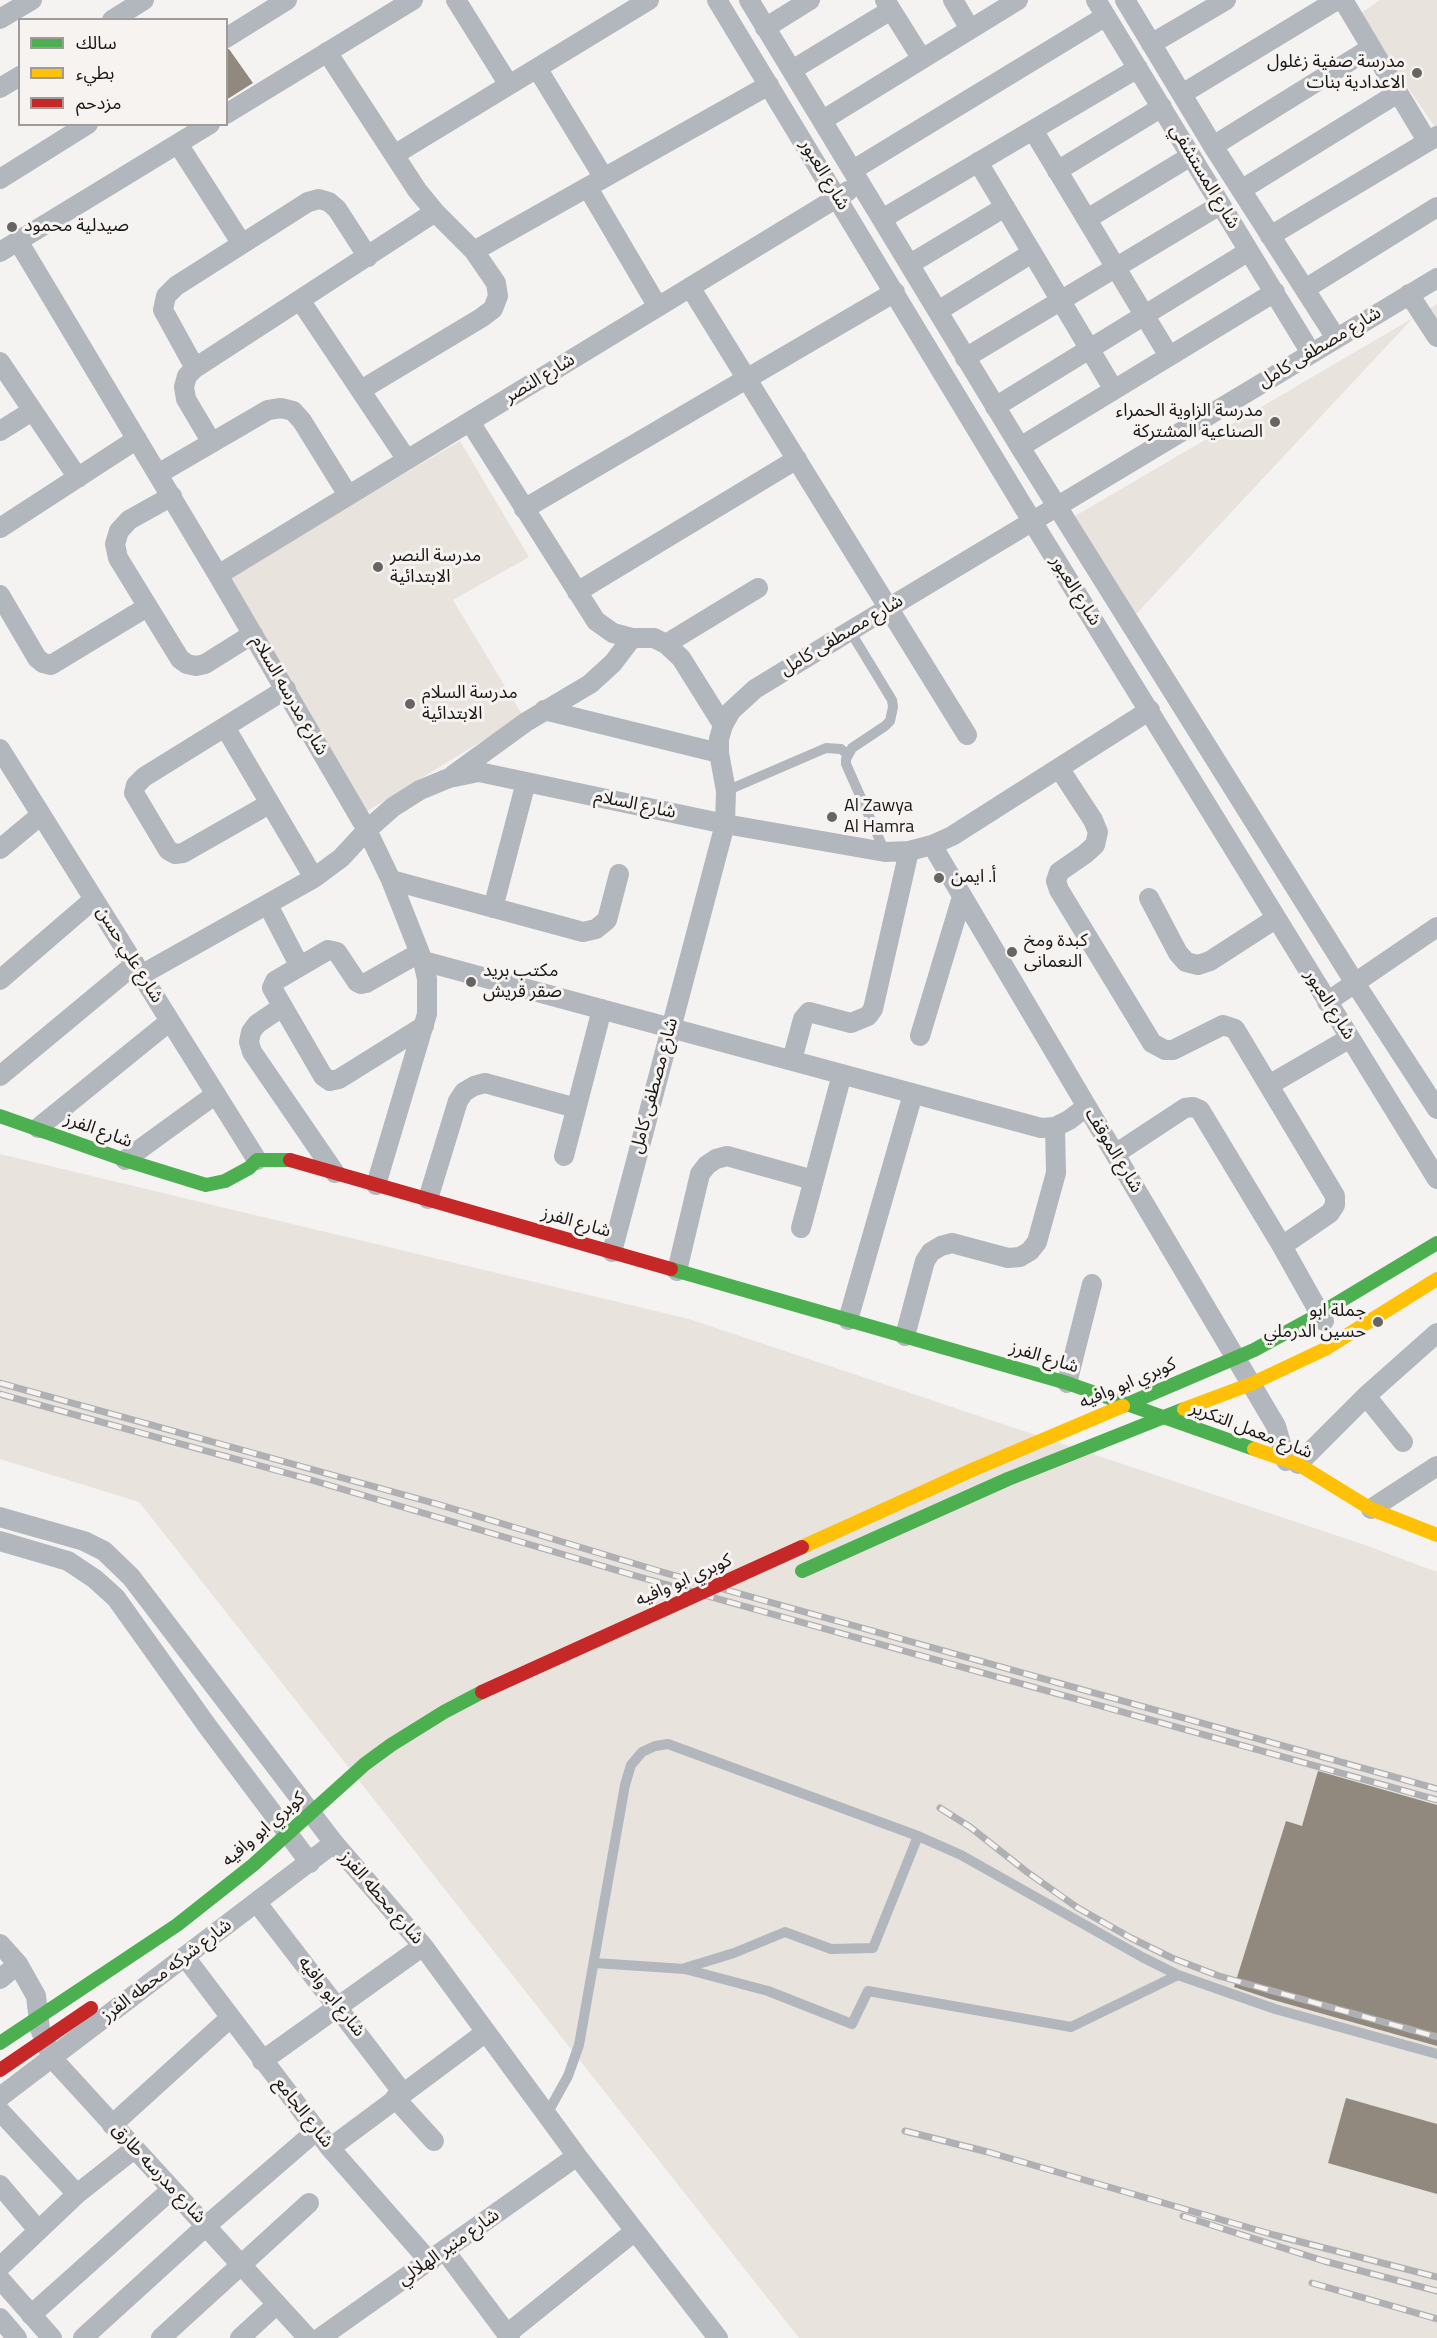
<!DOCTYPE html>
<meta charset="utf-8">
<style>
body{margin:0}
#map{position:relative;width:1437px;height:2338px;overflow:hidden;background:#f5f3f1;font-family:"Titillium Web","Noto Sans Arabic",sans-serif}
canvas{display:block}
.legend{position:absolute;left:18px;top:18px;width:210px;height:108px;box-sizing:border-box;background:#f6f3f0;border:2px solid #9e9b99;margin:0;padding:8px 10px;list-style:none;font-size:18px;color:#191817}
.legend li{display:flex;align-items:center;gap:12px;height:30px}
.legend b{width:30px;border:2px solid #9e9b99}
</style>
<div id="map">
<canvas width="1437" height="2338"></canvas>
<ul class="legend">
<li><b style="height:8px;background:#4caf50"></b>سالك</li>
<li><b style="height:8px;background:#ffc107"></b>بطيء</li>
<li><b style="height:8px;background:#c62828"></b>مزدحم</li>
</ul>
</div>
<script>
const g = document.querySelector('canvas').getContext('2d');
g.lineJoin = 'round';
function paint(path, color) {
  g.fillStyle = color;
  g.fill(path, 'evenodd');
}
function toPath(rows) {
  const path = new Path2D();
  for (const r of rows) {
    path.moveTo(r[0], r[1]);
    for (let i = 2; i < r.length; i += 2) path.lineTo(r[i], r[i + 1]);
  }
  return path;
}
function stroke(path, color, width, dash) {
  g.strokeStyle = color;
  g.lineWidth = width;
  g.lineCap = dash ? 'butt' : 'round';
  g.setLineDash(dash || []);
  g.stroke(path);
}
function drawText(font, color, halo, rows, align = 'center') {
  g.font = font + ' "Titillium Web","Noto Sans Arabic",sans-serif';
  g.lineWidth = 6;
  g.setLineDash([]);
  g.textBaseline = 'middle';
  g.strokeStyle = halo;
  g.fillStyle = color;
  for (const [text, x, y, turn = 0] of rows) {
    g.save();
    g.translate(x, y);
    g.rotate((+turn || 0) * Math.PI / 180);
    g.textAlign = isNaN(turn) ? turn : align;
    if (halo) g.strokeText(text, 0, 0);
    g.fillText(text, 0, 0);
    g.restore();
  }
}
paint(toPath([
 [1380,0,1437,0,1437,130,1358,15],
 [1437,304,1437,318,1413,318,1125,626,1058,526,1413,318],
 [460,441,529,557,453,600,523,716,366,812,228,577],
 [0,1154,689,1319,1365,1545,1437,1572,1437,2338,799,2338,139,1502,0,1459]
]), '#e9e3de');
paint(toPath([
 [229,49,253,83,226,100,226,50],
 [1318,1771,1437,1805,1437,2046,1270,1999,1234,1987,1286,1821,1302,1826],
 [1346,2098,1437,2124,1437,2194,1328,2163]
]), '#92897e');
stroke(toPath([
 [850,631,892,700,893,707,890,721,885,726,852,748,846,759,846,764,885,852],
 [726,791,826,748,841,749,847,754],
 [595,1963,685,1969,768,1991,852,2024,868,1991,1071,2027,1178,1975],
 [685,1968,734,1953,785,1932,831,1949,873,1948,918,1836],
 [547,2114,568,2076,579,2045,625,1785,631,1765,642,1752,655,1746,668,1744,918,1836,961,1855,1142,1957,1178,1975,1275,2009,1437,2054]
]), '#b2b6bd', 10);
stroke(toPath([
 [456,0,509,85],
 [717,0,1032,521,1437,1179],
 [749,0,1020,447,1355,983,1437,1109],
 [885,0,922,59],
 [953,0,970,29],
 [1096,0,1311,353],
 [1125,0,1213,146,1336,338],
 [1343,0,1427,141],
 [0,19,32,0],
 [112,20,144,0],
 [765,28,810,0],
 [226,38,287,0],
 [1151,44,1226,0],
 [327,52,417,190,435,212,474,251,496,283,498,296,493,309,481,318,361,390],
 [537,68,604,178],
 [792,70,891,10],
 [0,88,20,76],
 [1182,94,1337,0],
 [226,114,413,0],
 [823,120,1018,0],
 [1033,130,1169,356],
 [178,144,242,244],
 [1213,146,1371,48],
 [394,155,649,0],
 [978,162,1114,390],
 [853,170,1106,16],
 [1057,171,1162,107],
 [0,179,88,124],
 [588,188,658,307],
 [1241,190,1398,93],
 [882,219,1138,68],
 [1087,219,1191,156],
 [1270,236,1437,136],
 [18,241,218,575,367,830,391,880,423,961,427,979,427,1014,376,1185],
 [474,251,769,85],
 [0,252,210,124],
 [910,264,1005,207],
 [690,287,967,735],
 [1305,289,1437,207],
 [1409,294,1437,337],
 [300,300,407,460],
 [938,311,1032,253],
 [965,358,1220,205],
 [0,362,78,478],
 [195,368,163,310,166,296,176,286,308,202,319,199,329,202,337,209,368,257],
 [995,407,1249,251],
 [470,422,596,621,613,633,632,638,654,638,666,644,681,658,723,725],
 [0,431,32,411],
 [212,443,186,399,184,387,187,376,195,368,435,212],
 [1020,447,1275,292],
 [158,474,268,410,281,408,293,411,302,421,348,495],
 [172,496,129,520,119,531,115,544,118,558,180,659,187,664,196,666,205,664,253,634],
 [524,509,895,292],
 [0,528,137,439],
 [218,575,848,191],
 [577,592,797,459],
 [0,595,37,658,43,663,51,665,147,607],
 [666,644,758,588],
 [544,710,719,753],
 [225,727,314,878],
 [0,749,257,1160],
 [1059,768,1093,820,1098,832,1095,845,1085,854,1059,872,1056,881,1059,890,1152,1043,1165,1050,1173,1050,1223,1025,1235,1029,1335,1196,1335,1205,1330,1213,1282,1246],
 [453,775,526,722,590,684,613,663,632,638],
 [269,804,183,853,175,854,168,850,134,793,136,785,144,777,286,689],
 [932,845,1276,1426,1286,1461],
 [0,849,41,815],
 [391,880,583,932,596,929,607,920,619,874],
 [1149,898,1178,953,1186,962,1198,965,1210,961,1275,919],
 [268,905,299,965],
 [493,908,526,782],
 [419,953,366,983,361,984,357,982,337,952,328,950,275,981,272,988,323,1076,330,1081,339,1079,424,1026],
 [423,961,1041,1128,1055,1127,1069,1120,1086,1107],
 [141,975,314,878,341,858,367,830,393,807,420,790,449,778,479,772,725,824,885,852,909,851,932,845,952,836,1150,710],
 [0,980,94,899],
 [1327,1002,1437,927],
 [282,1007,257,1024,251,1032,249,1042,252,1052,335,1173],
 [920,1036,962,897],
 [792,1060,803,1019,809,1012,851,1023,868,1016,873,1009,909,851],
 [0,1076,135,964],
 [1269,1085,1350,1038],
 [38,1128,170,1021],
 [1115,1154,1185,1108,1193,1107,1200,1110,1282,1246,1324,1321],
 [564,1156,602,1009],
 [125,1160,216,1094],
 [428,1199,458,1101,464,1092,474,1086,485,1083,576,1108],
 [801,1228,842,1074],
 [612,1252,725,824,726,791,719,753,719,739,723,725,731,711,755,689,850,631,1437,278],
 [677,1271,700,1174,707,1165,716,1159,727,1156,813,1180],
 [848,1320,913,1094],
 [905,1336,925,1261,931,1252,941,1246,952,1243,1008,1258,1020,1257,1030,1251,1037,1242,1056,1173,1055,1127],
 [1067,1383,1092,1284],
 [1366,1396,1403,1442],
 [1298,1464,1366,1396,1437,1333],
 [1371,1509,1437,1466],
 [0,1517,84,1541,104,1551,131,1577,334,1843,423,1946,577,2156,718,2338],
 [0,1541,68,1561,95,1579,116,1598,208,1727,310,1863],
 [257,1903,403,2093],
 [0,1944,18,1964,36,1996,40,2029,52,2058,308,2338],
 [185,1957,330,2148,430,2262],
 [0,1979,18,1964],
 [262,2061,423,1946],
 [0,2097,334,1843],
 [395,2098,434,2141],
 [0,2111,77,2194],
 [112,2125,230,2018],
 [330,2148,486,2032],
 [0,2185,38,2230],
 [445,2251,510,2338],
 [0,2267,77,2194,134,2149],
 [0,2279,52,2338],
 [31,2315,171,2190],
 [0,2318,17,2338],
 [507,2334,635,2231],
 [83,2338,206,2226,316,2131],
 [161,2338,309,2203],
 [240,2338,276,2305],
 [320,2338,577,2156]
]), '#b2b6bd', 20);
stroke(toPath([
 [0,1116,125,1160,206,1185,225,1181,249,1168,257,1160,290,1160],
 [671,1269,1067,1383,1254,1449]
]), '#4caf50', 14);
stroke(toPath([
 [1254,1449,1298,1464,1371,1509,1437,1535]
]), '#ffc107', 14);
stroke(toPath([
 [290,1160,671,1269]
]), '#c62828', 14);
const rail = toPath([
 [0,1383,437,1504,662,1572,1437,1789],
 [0,1394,308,1479,636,1576,1437,1800],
 [940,1808,970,1827,1027,1872,1078,1908,1131,1938,1172,1958,1219,1976,1437,2037],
 [905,2131,988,2152,1274,2235,1437,2277],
 [1183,2216,1324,2261,1437,2291],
 [1312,2283,1437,2319]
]);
stroke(rail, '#afb0b3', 7);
stroke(rail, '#f6f3f0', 4.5, [14]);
stroke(toPath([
 [1123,1406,1254,1350,1309,1320,1437,1243],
 [802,1571,1008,1479,1184,1409],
 [0,2043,177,1925,253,1865,365,1764,391,1745,444,1712,482,1692]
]), '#4caf50', 14);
stroke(toPath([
 [1184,1409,1251,1384,1325,1349,1437,1279],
 [802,1547,972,1470,1123,1406]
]), '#ffc107', 14);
stroke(toPath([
 [482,1692,802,1547],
 [0,2070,91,2008]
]), '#c62828', 14);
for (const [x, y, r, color] of [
 [1417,73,6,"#666563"],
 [12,227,6,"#666563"],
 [1275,422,6,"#666563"],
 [378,567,6,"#666563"],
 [410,704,6,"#666563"],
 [832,817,6,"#666563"],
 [939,878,6,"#666563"],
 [1012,952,6,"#666563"],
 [471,982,6,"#666563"],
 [1378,1322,6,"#666563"]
]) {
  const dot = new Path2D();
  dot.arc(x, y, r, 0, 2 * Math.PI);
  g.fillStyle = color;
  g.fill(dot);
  stroke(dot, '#f6f3f0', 2);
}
drawText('18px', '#191817', '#f6f3f0', [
 ["مدرسة صفية زغلول",1405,63,"right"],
 ["الاعدادية بنات",1405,84,"right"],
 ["صيدلية محمود",24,227],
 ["مدرسة الزاوية الحمراء",1263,412,"right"],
 ["الصناعية المشتركة",1263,433,"right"],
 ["مدرسة النصر",390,557],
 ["الابتدائية",390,578],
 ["مدرسة السلام",422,694],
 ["الابتدائية",422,715],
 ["Al Zawya",844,807],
 ["Al Hamra",844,828],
 ["أ. ايمن",951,878],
 ["كبدة ومخ",1024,942],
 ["النعمانى",1024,963],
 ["مكتب بريد",483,972],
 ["صقر قريش",483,993],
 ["جملة ابو",1366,1312,"right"],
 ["حسين الدرملي",1366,1333,"right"]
], 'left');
drawText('18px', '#191817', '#f6f3f0', [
 ["شارع العبور",824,175,59],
 ["شارع المستشفي",1204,177,59],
 ["شارع مصطفى كامل",1320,348,-31],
 ["شارع النصر",540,379,-31],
 ["شارع العبور",1075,591,58],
 ["شارع مصطفى كامل",842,636,-31],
 ["شارع مدرسه السلام",289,696,60],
 ["شارع السلام",635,805,12],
 ["شارع علي حسن",129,955,58],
 ["شارع العبور",1329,1005,58],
 ["شارع مصطفى كامل",655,1086,-75],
 ["شارع الفرز",98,1131,20],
 ["شارع الموقف",1113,1151,59],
 ["شارع الفرز",576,1223,16],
 ["شارع الفرز",1044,1358,17],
 ["كوبري ابو وافيه",1128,1384,-23],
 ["شارع معمل التكرير",1251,1431,21],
 ["كوبري ابو وافيه",684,1581,-24],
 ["كوبري ابو وافيه",264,1830,-41],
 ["شارع محطه الفرز",381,1898,49],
 ["شارع شركه محطه الفرز",167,1971,-37],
 ["شارع ابو وافيه",331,1997,52],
 ["شارع الجامع",303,2113,52],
 ["شارع مدرسه طارق",158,2174,47],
 ["شارع منير الهلالي",449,2248,-35]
]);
</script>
